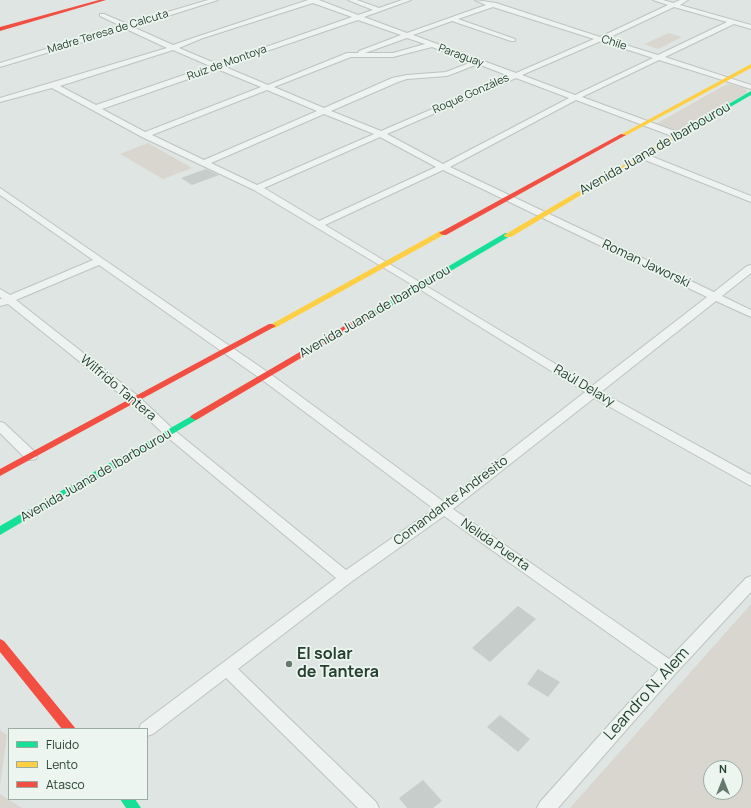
<!DOCTYPE html>
<meta charset="utf-8">
<style>
body{margin:0}
#map{position:relative;width:751px;height:808px;overflow:hidden;background:#dfe5e2;font-family:Manrope,sans-serif}
canvas{display:block}
.legend{position:absolute;left:8px;top:728px;width:140px;height:72px;box-sizing:border-box;background:#ecf5ef;border:1px solid #9caca3;margin:0;padding:5px 7px;list-style:none;font-size:12px;color:#253f30}
.legend li{display:flex;align-items:center;gap:8px;height:20px}
.legend b{width:20px;border:1px solid #9caca3}
.north{position:absolute;left:703px;top:760px;width:40px;height:40px;box-sizing:border-box;background:#ecf5ef;border:1px solid #9caca3;border-radius:50%;rotate:0deg;font-size:11px;font-weight:700;line-height:16px;text-align:center;color:#253f30}
.north::after{content:'';display:block;margin:auto;width:14px;height:18px;background:#66796e;clip-path:polygon(50% 0,100% 100%,50% 72%,0 100%)}
</style>
<div id="map">
<canvas width="751" height="808"></canvas>
<ul class="legend">
<li><b style="height:5px;background:#16e098"></b>Fluido</li>
<li><b style="height:5px;background:#ffcf43"></b>Lento</li>
<li><b style="height:5px;background:#f24e42"></b>Atasco</li>
</ul>
<div class="north">N</div>
</div>
<script>
const g = document.querySelector('canvas').getContext('2d');
g.lineJoin = 'round';
function paint(path, color) {
  g.fillStyle = color;
  g.fill(path, 'evenodd');
}
function toPath(rows) {
  const path = new Path2D();
  for (const r of rows) {
    path.moveTo(r[0], r[1]);
    for (let i = 2; i < r.length; i += 2) path.lineTo(r[i], r[i + 1]);
  }
  return path;
}
function stroke(path, color, width, dash) {
  g.strokeStyle = color;
  g.lineWidth = width;
  g.lineCap = dash ? 'butt' : 'round';
  g.setLineDash(dash || []);
  g.stroke(path);
}
function drawText(font, color, halo, rows, align = 'center') {
  g.font = font + ' Manrope,sans-serif';
  g.lineWidth = 3.5;
  g.setLineDash([]);
  g.textBaseline = 'middle';
  g.strokeStyle = halo;
  g.fillStyle = color;
  for (const [text, x, y, turn = 0] of rows) {
    g.save();
    g.translate(x, y);
    g.rotate((+turn || 0) * Math.PI / 180);
    g.textAlign = isNaN(turn) ? turn : align;
    if (halo) g.strokeText(text, 0, 0);
    g.fillText(text, 0, 0);
    g.restore();
  }
}
paint(toPath([
 [669,33,682,37,658,49,644,44],
 [730,84,746,89,747,93,679,132,674,133,657,128,656,124,725,85],
 [148,143,192,168,163,179,120,154],
 [751,604,751,808,570,808],
 [711,768,735,768,735,792,711,792],
 [0,730,7,735,0,786],
 [0,794,22,808,0,808]
]), '#d8d6ce');
paint(toPath([
 [206,169,219,175,192,185,181,178],
 [518,606,536,619,490,662,472,648],
 [538,669,560,682,548,697,527,684],
 [500,715,530,739,518,752,487,727],
 [423,780,442,801,433,808,407,808,399,798]
]), '#c7cdca');
const street = toPath([
 [208,0,218,0,133,27,173,45,199,36,308,0,319,0,358,15,373,10,348,0,357,0,379,8,402,0,411,0,364,17,407,33,486,5,475,0,496,3,600,37,668,5,653,0,663,0,673,3,680,0,688,0,680,5,751,25,751,29,734,24,665,57,751,85,751,89,659,60,582,97,683,134,684,136,683,138,677,138,576,100,450,167,714,292,747,266,751,265,751,273,722,296,751,310,751,317,716,301,601,392,751,475,751,486,594,398,453,509,669,659,746,578,751,576,751,592,676,673,558,808,537,808,540,802,659,669,444,516,351,582,238,669,376,802,379,808,358,808,226,678,153,734,147,736,147,729,139,729,141,724,336,578,166,436,130,402,8,304,0,306,0,299,2,299,0,297,0,289,10,295,93,260,0,195,0,188,269,373,444,502,585,392,416,287,254,190,142,137,52,88,0,102,0,98,167,48,126,29,0,67,0,63,121,26,100,16,100,14,104,14,127,24,208,0],
 [313,3,352,17,217,64,179,48,203,38,313,3],
 [493,7,594,39,516,73,413,35,452,21,511,41,515,41,515,39,458,19,493,7],
 [674,7,727,22,658,55,606,39,674,7],
 [358,20,401,35,359,51,358,53,347,53,268,85,223,66,358,20],
 [407,38,425,44,393,53,365,53,407,38],
 [601,41,653,58,575,95,522,75,601,41],
 [432,47,472,62,446,72,407,75,392,78,324,108,274,87,351,57,393,57,432,47],
 [173,50,210,66,96,105,60,86,173,50],
 [478,64,509,76,381,131,331,111,398,82,407,79,447,76,478,64],
 [217,69,261,87,145,132,102,109,217,69],
 [516,78,569,98,443,164,387,134,516,78],
 [267,90,317,111,204,160,152,135,267,90],
 [324,114,374,134,257,185,211,163,324,114],
 [380,137,436,167,319,221,264,188,380,137],
 [443,170,707,297,592,386,325,225,443,170],
 [99,265,261,379,434,509,346,570,174,430,138,396,16,300,99,265],
 [643,153,751,196,751,202,640,158,639,156,640,154,643,153],
 [0,422,4,423,36,453,37,456,36,459,31,460,26,459,0,433,0,422]
]);
stroke(street, '#bdc3c0', 2);
paint(street, '#eef2f0');
paint(toPath([
 [751,91,751,95,675,139,670,138,751,91],
 [505,233,511,233,512,235,376,315,370,315,369,313,505,233],
 [195,414,198,415,200,417,198,419,0,535,0,526,195,414],
 [120,799,135,799,141,808,126,808,120,799]
]), '#16e098');
paint(toPath([
 [751,64,751,68,625,136,620,135,751,64],
 [671,137,676,138,511,237,505,237,504,235,671,137],
 [440,231,443,231,447,233,275,328,272,328,268,326,440,231]
]), '#ffcf43');
paint(toPath([
 [99,0,106,0,0,31,0,27,99,0],
 [621,134,626,135,446,235,443,235,439,233,621,134],
 [370,311,376,311,377,313,198,419,195,420,190,417,192,415,370,311],
 [269,324,272,324,276,326,0,476,0,469,269,324],
 [0,639,4,641,76,729,62,729,0,652,0,639]
]), '#f24e42');
for (const [x, y, r, color] of [
 [289,664,4,"#66796e"]
]) {
  const dot = new Path2D();
  dot.arc(x, y, r, 0, 2 * Math.PI);
  g.fillStyle = color;
  g.fill(dot);
  stroke(dot, '#ecf5ef', 1.5);
}
drawText('11px', '#253f30', '#ecf5ef', [
 ["Madre Teresa de Calcuta",108,32,-17],
 ["Chile",614,43,18],
 ["Paraguay",461,56,20],
 ["Ruiz de Montoya",227,63,-20],
 ["Roque Gonzáles",471,94,-24]
]);
drawText('13px', '#253f30', '#ecf5ef', [
 ["Avenida Juana de Ibarbourou",655,149,-30],
 ["Roman Jaworski",646,264,25],
 ["Avenida Juana de Ibarbourou",375,312,-30],
 ["Raúl Delavy",584,386,31],
 ["Wilfrido Tantera",118,388,40],
 ["Avenida Juana de Ibarbourou",96,476,-30],
 ["Comandante Andresito",451,501,-37],
 ["Nelida Puerta",495,545,35]
]);
drawText('bold 16px', '#253f30', '#ecf5ef', [
 ["El solar",297,655],
 ["de Tantera",297,673]
], 'left');
drawText('16px', '#253f30', '#ecf5ef', [
 ["Leandro N. Alem",647,694,-48]
]);
</script>
